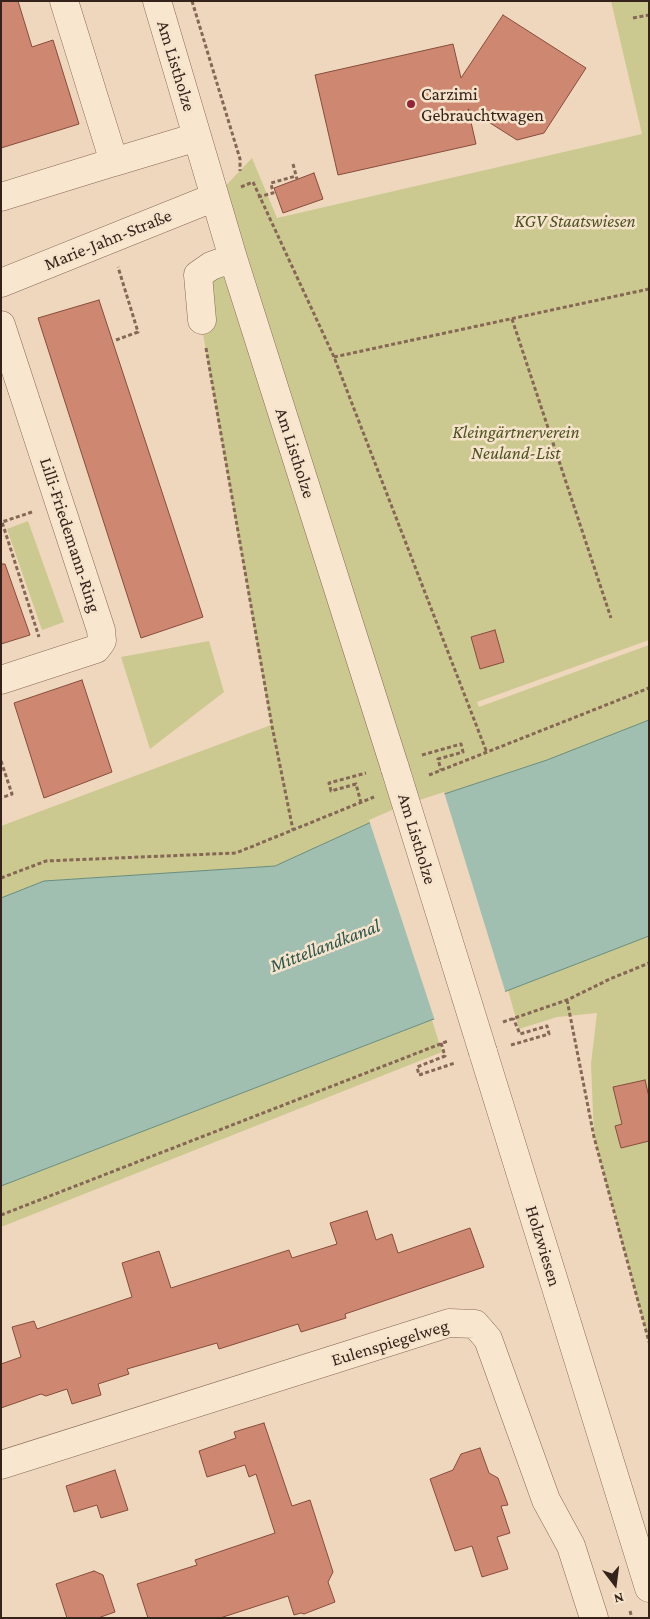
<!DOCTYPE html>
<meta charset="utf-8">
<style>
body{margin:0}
#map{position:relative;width:650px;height:1619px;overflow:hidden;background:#eed7bc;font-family:"Crimson Pro",serif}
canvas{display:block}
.frame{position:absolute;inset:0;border:2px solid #35231b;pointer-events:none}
.north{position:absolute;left:590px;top:1559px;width:50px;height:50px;-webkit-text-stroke:4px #f6e3cc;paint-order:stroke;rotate:165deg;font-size:14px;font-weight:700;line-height:20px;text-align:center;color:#35231b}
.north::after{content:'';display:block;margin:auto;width:18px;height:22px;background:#35231b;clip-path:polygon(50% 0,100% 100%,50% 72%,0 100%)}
</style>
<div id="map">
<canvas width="650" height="1619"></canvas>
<div class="frame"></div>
<div class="north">N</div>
</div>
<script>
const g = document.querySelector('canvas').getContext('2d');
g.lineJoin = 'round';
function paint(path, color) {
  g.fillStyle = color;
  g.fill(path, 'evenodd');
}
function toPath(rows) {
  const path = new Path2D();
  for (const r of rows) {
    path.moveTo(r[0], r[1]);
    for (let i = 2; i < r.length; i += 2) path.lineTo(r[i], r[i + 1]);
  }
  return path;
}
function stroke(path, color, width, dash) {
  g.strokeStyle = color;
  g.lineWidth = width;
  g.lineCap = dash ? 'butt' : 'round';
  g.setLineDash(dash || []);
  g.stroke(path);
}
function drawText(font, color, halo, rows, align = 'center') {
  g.font = font + ' "Crimson Pro",serif';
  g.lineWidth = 5;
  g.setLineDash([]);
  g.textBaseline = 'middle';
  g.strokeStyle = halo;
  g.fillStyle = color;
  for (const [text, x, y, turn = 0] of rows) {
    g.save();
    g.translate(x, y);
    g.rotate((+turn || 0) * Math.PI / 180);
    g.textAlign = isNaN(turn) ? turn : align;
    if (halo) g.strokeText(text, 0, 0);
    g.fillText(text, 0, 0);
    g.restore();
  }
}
paint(toPath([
 [611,1,649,1,649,640,477,702,479,707,649,645,649,720,547,760,402,808,275,866,44,881,1,898,1,826,271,725,202,328,198,275,233,257,215,197,252,158,277,218,642,134],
 [28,521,64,622,42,630,7,529],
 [209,641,224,692,150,749,121,657],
 [649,936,649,1342,594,1137,591,1064,597,1013,557,1017,519,1029,508,990],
 [432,1020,442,1052,1,1227,1,1186]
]), '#ccc990');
const water = toPath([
 [649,720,649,936,1,1186,1,898,44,881,275,866,402,808,547,760,649,720]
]);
paint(water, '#a0bfb1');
stroke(water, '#688d7d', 1);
paint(toPath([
 [444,792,506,994,435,1021,369,820,401,806]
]), '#eed7bc');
const building = toPath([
 [1,1,18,1,32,47,53,40,79,124,1,148,1,1],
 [503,15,586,68,544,133,517,140,468,109,476,144,338,175,315,75,453,44,461,78,503,15],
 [314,173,323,199,283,213,274,188,314,173],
 [99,300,203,617,141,638,38,318,99,300],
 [1,564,5,564,30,635,1,644,1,564],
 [495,630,504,662,480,669,471,637,495,630],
 [82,680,112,772,44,798,14,703,82,680],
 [645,1080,649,1097,649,1141,621,1148,615,1126,622,1124,613,1087,645,1080],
 [367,1211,376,1240,392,1234,398,1253,470,1228,484,1267,345,1314,346,1318,301,1332,298,1324,219,1349,217,1343,127,1369,129,1374,98,1384,101,1395,72,1404,67,1389,46,1396,41,1394,1,1408,1,1364,21,1357,12,1327,34,1321,37,1329,132,1297,122,1263,159,1251,171,1288,289,1250,292,1258,337,1244,330,1223,367,1211],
 [264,1423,292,1506,310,1500,333,1572,328,1582,335,1602,304,1614,301,1613,294,1615,288,1596,220,1618,148,1618,137,1584,197,1565,195,1560,275,1533,256,1474,249,1477,245,1465,207,1477,199,1451,236,1438,234,1432,264,1423],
 [480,1448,489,1473,498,1478,508,1505,501,1506,510,1533,497,1537,508,1569,482,1577,472,1546,455,1551,430,1479,453,1470,461,1454,480,1448],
 [115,1470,128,1510,101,1518,97,1505,74,1512,66,1486,115,1470],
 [94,1571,103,1575,115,1612,98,1618,67,1618,56,1584,94,1571]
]);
paint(building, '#ce8871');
stroke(building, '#864c3b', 1);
const minor = toPath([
 [157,1,233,258,395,768],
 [114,162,197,137],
 [1,197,114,162,64,1],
 [1,283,215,197],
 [202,320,198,275,211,266,233,258],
 [1,325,101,630,102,641,96,649,1,680],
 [483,1052,649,1588],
 [1,1465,449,1323,475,1324,488,1339,546,1500,571,1546,594,1618]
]);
stroke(minor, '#866755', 29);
stroke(toPath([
 [192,1,240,159,240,171],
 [633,18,649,15],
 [293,164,297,179],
 [241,187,253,182,334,357,487,753],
 [258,197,273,193,271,183,296,176],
 [512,319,611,618],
 [116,340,138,332,118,267],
 [206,348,272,726,293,830],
 [334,357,649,289],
 [32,512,2,522,39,637],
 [422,755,461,744,463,752,438,759,441,770],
 [1,761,12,794,1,798],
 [429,775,649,688],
 [361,803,356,784,331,791,329,783,366,773],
 [1,878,46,861,236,853,374,797],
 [567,1000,594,1137,649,1342],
 [503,1022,567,1000,610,979,649,963],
 [441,1043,445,1056,417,1067,419,1075,455,1063],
 [511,1045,549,1034,547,1026,520,1034,513,1018],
 [1,1215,448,1041],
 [630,1611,632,1618]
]), '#866755', 3, [4, 2.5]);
stroke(minor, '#f9e6cf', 28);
const minorBridge = toPath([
 [395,768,483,1052]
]);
stroke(minorBridge, '#866755', 29, []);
stroke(minorBridge, '#f9e6cf', 28);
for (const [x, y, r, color] of [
 [411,104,5,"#962438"]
]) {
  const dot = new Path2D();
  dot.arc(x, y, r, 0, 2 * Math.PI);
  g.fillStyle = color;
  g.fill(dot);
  stroke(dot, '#f6e3cc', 2);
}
drawText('18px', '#35231b', '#f6e3cc', [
 ["Am Listholze",176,66,73],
 ["Marie-Jahn-Straße",108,240,-22],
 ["Am Listholze",295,453,72],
 ["Lilli-Friedemann-Ring",70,535,72],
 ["Am Listholze",417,839,73],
 ["Holzwiesen",543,1246,73],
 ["Eulenspiegelweg",390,1343,-17]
]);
drawText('18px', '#35231b', '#f6e3cc', [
 ["Carzimi",421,94],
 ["Gebrauchtwagen",421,115]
], 'left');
drawText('italic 18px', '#4d5221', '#f6e3cc', [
 ["KGV Staatswiesen",575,221],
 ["Kleingärtnerverein",516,432],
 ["Neuland-List",516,453]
]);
drawText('italic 19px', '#29554b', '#f6e3cc', [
 ["Mittellandkanal",325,946,-21]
]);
</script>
